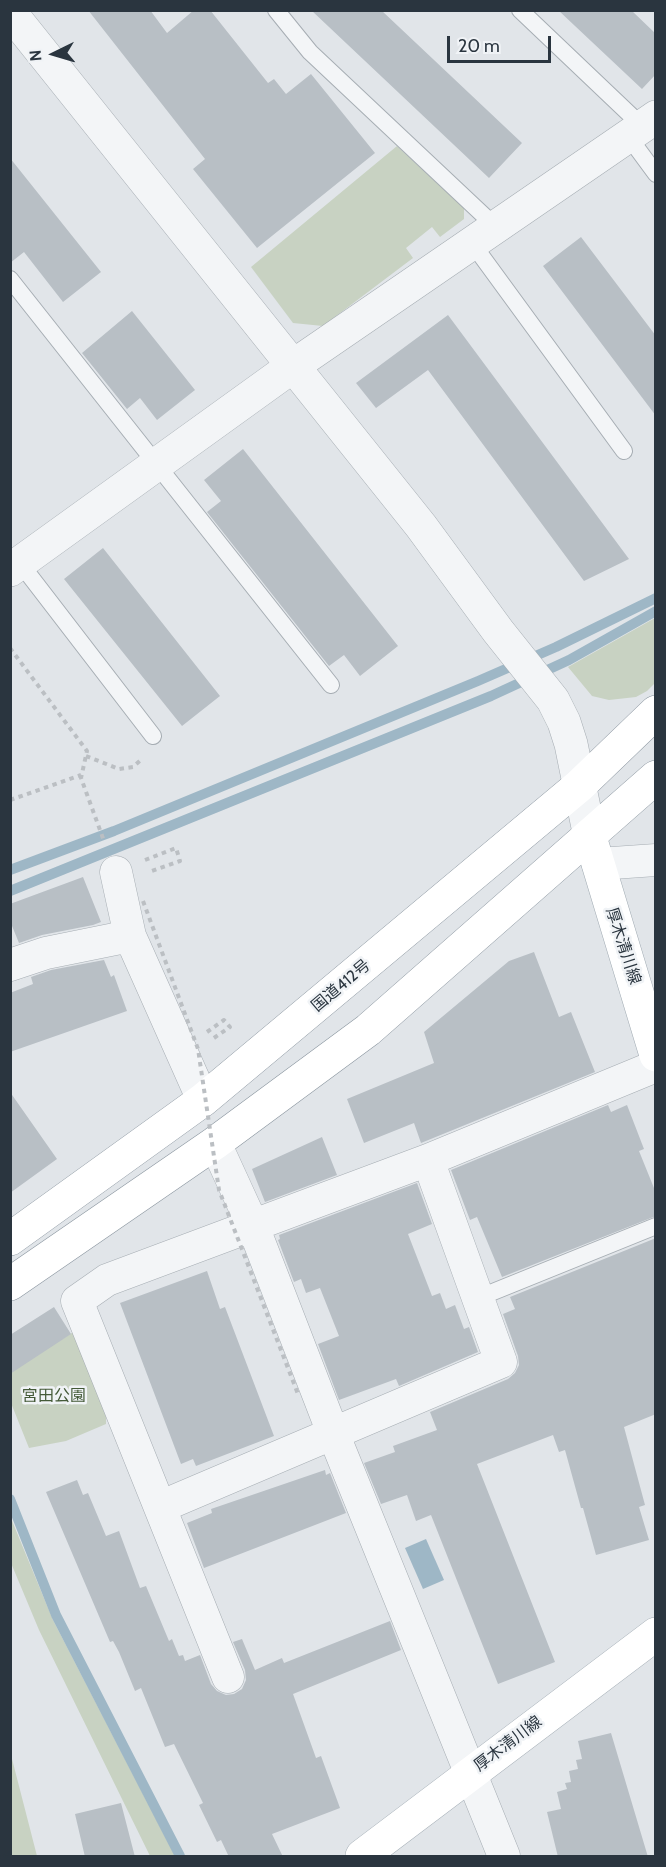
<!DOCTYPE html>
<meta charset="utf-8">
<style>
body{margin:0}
#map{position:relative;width:666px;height:1867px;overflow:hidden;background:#e1e5e9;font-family:Cabin,sans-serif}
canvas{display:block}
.frame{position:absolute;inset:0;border:12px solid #2a353f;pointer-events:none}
.north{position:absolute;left:24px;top:24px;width:60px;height:60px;-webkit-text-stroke:4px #f0f3f6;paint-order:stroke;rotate:265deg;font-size:16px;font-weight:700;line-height:24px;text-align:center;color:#2a353f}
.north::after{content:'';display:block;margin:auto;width:21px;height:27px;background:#2a353f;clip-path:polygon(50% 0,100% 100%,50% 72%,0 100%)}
.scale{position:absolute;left:447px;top:36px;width:104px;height:27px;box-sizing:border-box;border:3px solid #2a353f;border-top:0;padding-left:8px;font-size:18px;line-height:21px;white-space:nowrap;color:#2a353f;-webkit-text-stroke:4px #f0f3f6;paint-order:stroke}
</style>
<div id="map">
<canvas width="666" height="1867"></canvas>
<div class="frame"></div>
<div class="north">N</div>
<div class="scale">20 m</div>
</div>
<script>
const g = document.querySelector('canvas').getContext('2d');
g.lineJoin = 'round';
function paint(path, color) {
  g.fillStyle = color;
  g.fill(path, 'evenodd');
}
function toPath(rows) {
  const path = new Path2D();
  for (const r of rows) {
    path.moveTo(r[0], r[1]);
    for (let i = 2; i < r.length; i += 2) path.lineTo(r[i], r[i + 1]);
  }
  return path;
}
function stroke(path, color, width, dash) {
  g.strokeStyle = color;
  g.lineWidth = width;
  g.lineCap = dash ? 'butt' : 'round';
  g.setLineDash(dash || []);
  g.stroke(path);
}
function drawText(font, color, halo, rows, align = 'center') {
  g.font = font + ' Cabin,"Noto Sans JP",sans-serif';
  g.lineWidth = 5;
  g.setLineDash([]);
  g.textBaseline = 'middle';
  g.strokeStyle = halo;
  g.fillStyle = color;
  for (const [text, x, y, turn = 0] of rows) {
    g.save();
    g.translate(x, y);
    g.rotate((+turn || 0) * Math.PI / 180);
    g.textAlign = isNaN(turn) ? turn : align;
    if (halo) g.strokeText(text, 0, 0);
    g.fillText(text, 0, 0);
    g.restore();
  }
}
paint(toPath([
 [397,146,464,208,464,219,440,237,432,227,406,248,413,258,323,326,293,323,251,267],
 [655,618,655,683,647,691,636,697,609,700,592,696,568,667],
 [75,1331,106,1411,106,1424,66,1441,29,1448,11,1403,11,1371],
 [10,1516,53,1620,175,1856,150,1856,39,1630,11,1563],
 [11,1755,37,1856,11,1856]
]), '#c8d2c2');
paint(toPath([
 [426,1539,444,1580,423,1589,405,1548]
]), '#9eb7c6');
stroke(toPath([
 [10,870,114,831,478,681,556,647,656,598],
 [10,891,491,696,569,660,656,611],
 [10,1499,56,1615,180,1856]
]), '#9eb7c6', 10);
paint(toPath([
 [88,10,150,10,167,33,194,10,210,10,268,83,274,79,286,94,311,74,375,153,257,248,193,169,205,159],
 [311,10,381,10,522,143,489,178],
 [558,10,631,10,656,34,656,74,642,89],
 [10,158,101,272,63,302,24,252,10,263],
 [581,237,656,336,656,416,543,266],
 [132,311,195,390,157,420,140,398,127,409,82,353],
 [448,315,629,559,584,581,428,370,376,408,356,383],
 [243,449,398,646,360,676,344,655,329,666,207,512,221,501,204,480],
 [103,548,220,696,182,726,64,579],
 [83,877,101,922,93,925,42,935,19,943,10,921,10,904],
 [534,952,559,1017,571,1012,595,1072,421,1143,414,1123,364,1143,347,1099,434,1063,424,1032,509,961],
 [104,960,111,977,114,975,127,1011,10,1052,10,993,33,984,31,977,51,970],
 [10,1092,57,1159,10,1193],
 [608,1105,611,1112,627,1105,644,1149,639,1151,656,1193,656,1216,502,1277,477,1217,470,1220,451,1170],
 [322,1137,337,1175,265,1202,252,1169],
 [417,1183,432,1224,408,1234,432,1296,440,1293,446,1309,455,1305,464,1329,469,1327,478,1352,399,1386,396,1379,339,1400,318,1344,339,1336,320,1288,306,1293,301,1279,294,1282,278,1240,280,1239,279,1235],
 [656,1238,656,1414,624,1427,645,1505,639,1507,649,1540,596,1555,583,1508,581,1508,565,1450,559,1452,553,1435,477,1464,555,1662,498,1684,431,1515,416,1521,407,1495,381,1504,364,1463,395,1452,393,1446,437,1430,430,1412,508,1379,515,1373,519,1365,518,1356,503,1314,515,1309,510,1297],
 [207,1271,220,1309,225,1307,274,1436,196,1466,193,1459,181,1464,120,1303],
 [54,1307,71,1334,10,1374,10,1335],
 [325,1470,326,1475,330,1473,346,1513,204,1568,187,1523,212,1513,211,1509],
 [77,1480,83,1495,88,1493,106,1536,119,1531,140,1588,146,1586,169,1641,172,1639,179,1656,183,1655,185,1661,200,1655,211,1684,217,1691,226,1695,234,1694,242,1689,246,1680,245,1670,233,1642,242,1639,255,1670,282,1658,284,1663,390,1621,401,1650,293,1694,316,1758,321,1756,340,1808,272,1834,283,1857,229,1857,221,1840,217,1842,199,1805,203,1803,174,1744,165,1747,141,1688,135,1691,119,1652,113,1641,110,1642,46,1492],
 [611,1733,648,1857,558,1857,547,1812,561,1809,557,1792,567,1789,565,1783,571,1782,569,1771,578,1769,576,1760,582,1759,578,1741],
 [121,1803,135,1857,85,1857,75,1814]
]), '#b8bfc5');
const service = toPath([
 [276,10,310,52,496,227],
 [520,10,642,126],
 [628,136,656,174],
 [472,243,624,451],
 [10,279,331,685],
 [20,563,153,736],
 [478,1298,656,1226]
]);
const minor = toPath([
 [598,864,656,860],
 [116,872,130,936,203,1100],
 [10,965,46,953,130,936],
 [215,1143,253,1226,333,1433,504,1856],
 [160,1507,501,1362,428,1160],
 [228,1677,77,1301,107,1280,428,1160,656,1066]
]);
const tertiary = toPath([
 [10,12,421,526,498,631,553,700,564,722,571,744,590,837],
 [10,570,293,366,656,117]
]);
const primary = toPath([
 [590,837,656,1055],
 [362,1856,656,1634]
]);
const trunk = toPath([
 [10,1239,203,1100,579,786,656,712],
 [10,1284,215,1143,368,1030,656,777]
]);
stroke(service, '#a6adb3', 18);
stroke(minor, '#a6adb3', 33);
stroke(tertiary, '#a6adb3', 34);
stroke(primary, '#a1abb3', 34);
stroke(trunk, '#89949e', 34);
stroke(toPath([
 [10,648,87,751,81,778,104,841],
 [86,756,119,769,133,767,142,759],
 [10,800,81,775],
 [145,860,176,848,180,861,149,872],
 [207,1032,224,1020,230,1027,211,1040]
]), '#bbbfc3', 4, [4.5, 4.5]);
stroke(service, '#f3f5f7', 16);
stroke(minor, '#f3f5f7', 32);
stroke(tertiary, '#f3f5f7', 33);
stroke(primary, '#fff', 33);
stroke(trunk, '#fff', 33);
stroke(toPath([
 [143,901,198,1049,219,1190,298,1394]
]), '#bbbfc3', 4, [4.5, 4.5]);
drawText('16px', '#2a353f', '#f0f3f6', [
 ["厚木清川線",623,946,72],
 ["国道412号",341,986,-40],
 ["厚木清川線",508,1744,-37]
]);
drawText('16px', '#445a38', '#f0f3f6', [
 ["宮田公園",54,1396]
]);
</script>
